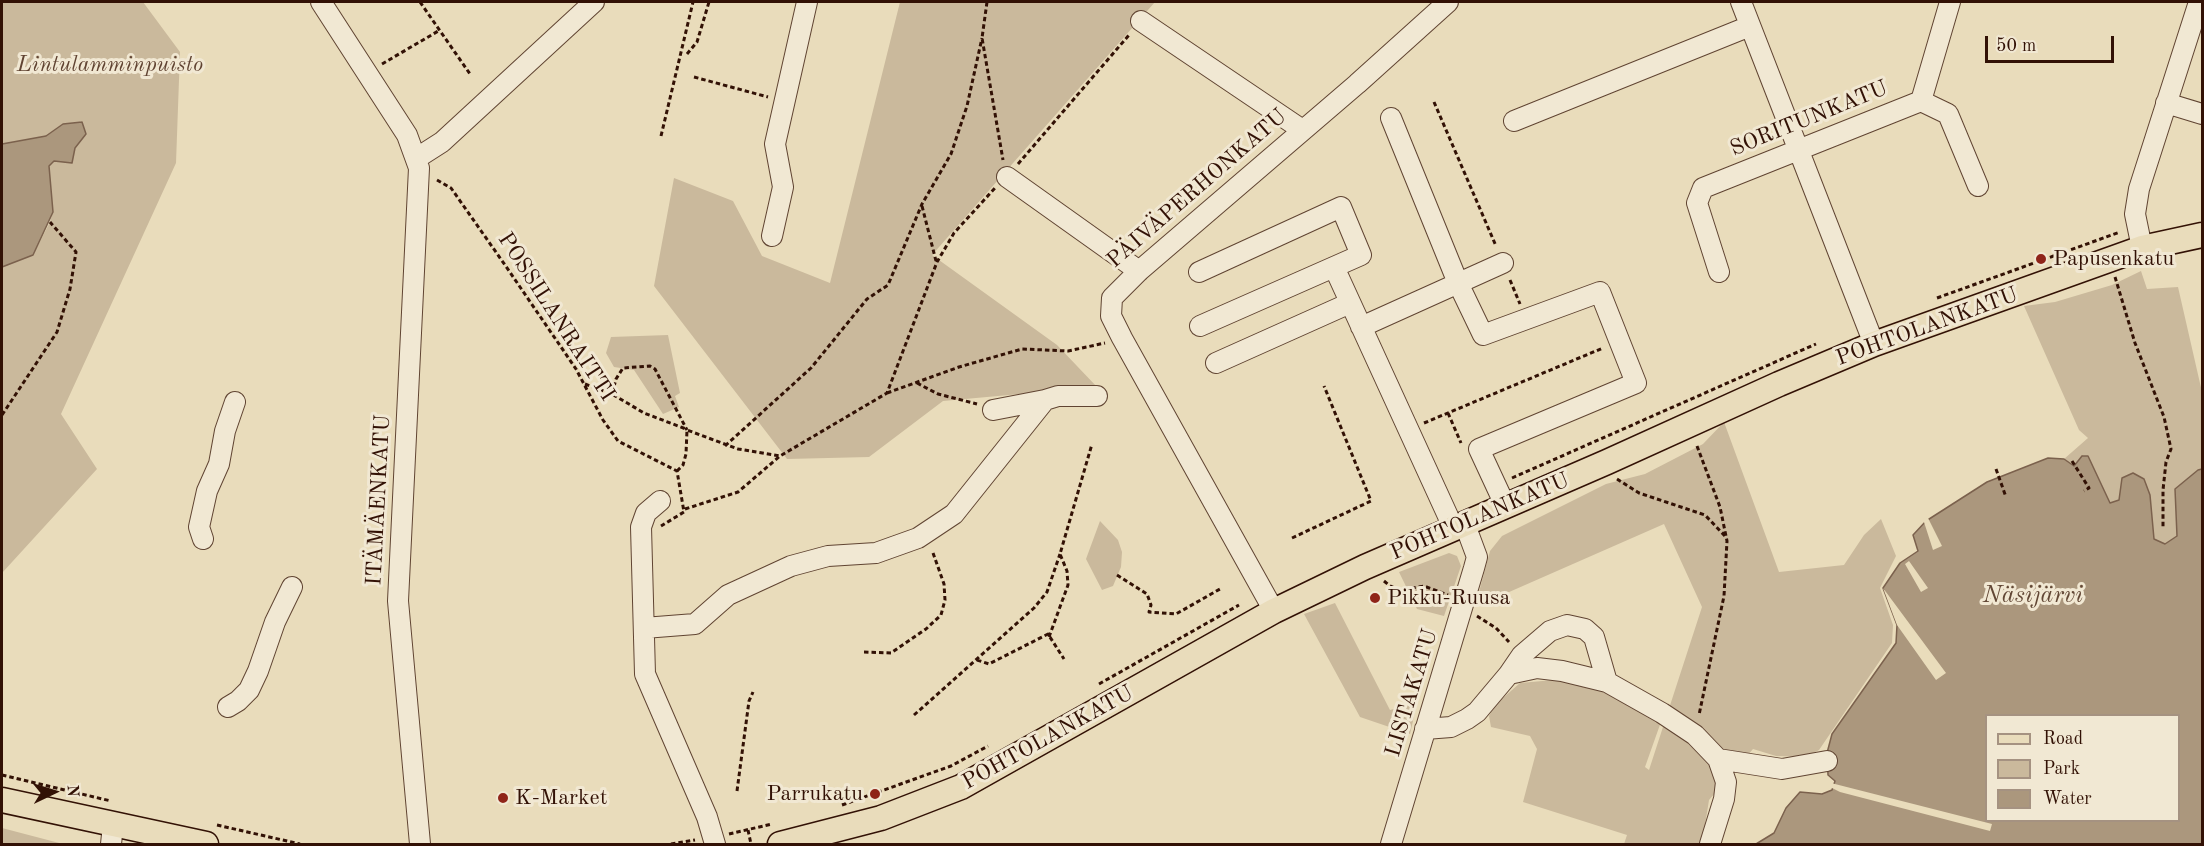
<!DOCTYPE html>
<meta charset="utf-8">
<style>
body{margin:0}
#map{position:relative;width:2204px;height:846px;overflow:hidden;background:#e9dcbb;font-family:"Old Standard TT",serif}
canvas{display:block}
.frame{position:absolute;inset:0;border:3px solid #321105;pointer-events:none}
.legend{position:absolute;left:1985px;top:714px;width:195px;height:108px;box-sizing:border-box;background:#f1e8d3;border:2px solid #a59281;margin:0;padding:8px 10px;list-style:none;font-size:18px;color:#321105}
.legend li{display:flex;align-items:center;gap:12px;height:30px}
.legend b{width:30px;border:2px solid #a59281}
.north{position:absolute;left:24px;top:762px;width:60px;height:60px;-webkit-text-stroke:4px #f1e8d3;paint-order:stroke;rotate:86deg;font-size:16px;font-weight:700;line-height:24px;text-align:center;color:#321105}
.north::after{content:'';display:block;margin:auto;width:21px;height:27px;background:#321105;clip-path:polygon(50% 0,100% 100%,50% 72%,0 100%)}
.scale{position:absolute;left:1985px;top:36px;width:129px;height:27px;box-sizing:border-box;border:3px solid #321105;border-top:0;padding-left:8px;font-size:18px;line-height:21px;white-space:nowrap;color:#321105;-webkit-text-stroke:4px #f1e8d3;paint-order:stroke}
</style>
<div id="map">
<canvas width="2204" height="846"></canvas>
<div class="frame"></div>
<ul class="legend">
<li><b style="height:8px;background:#e9dcbb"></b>Road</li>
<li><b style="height:16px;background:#cab99c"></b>Park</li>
<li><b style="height:16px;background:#ab977d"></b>Water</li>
</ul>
<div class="north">N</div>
<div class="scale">50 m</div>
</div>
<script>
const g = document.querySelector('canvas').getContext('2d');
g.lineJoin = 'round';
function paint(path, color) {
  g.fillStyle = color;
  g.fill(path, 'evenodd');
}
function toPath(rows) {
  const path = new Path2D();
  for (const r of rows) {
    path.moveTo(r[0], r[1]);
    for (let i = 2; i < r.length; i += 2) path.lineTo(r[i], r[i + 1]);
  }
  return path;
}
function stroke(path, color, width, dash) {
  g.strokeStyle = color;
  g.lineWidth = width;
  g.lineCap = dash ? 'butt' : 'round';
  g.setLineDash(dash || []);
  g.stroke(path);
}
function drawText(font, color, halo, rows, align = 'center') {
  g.font = font + ' "Old Standard TT",serif';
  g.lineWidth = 6;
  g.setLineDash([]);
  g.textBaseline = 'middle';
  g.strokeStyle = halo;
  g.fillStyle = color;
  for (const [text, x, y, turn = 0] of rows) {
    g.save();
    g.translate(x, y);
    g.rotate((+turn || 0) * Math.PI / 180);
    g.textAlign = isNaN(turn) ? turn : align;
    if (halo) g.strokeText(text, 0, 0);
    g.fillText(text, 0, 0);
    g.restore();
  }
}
paint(toPath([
 [2,2,143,2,180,52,176,163,61,414,97,469,2,573,2,267,33,255,50,222,53,212,49,166,54,161,63,124,46,136,2,144],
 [900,2,1155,2,932,255,1057,345,1097,387,943,401,869,457,787,459,654,286,674,178,733,201,762,256,830,283],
 [2141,271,2147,289,2178,287,2202,392,2202,469,2198,470,2175,489,2177,536,2165,544,2154,539,2150,495,2110,503,2088,457,2074,466,2064,459,2088,438,2079,430,2024,306,2055,302,2112,285],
 [668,335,680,393,675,396,679,407,663,414,634,370,614,367,606,353,611,337],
 [1724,422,1779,572,1844,565,1864,535,1881,519,1896,556,1880,588,1893,625,1892,643,1819,750,1805,757,1776,756,1753,749,1709,800,1702,844,1624,844,1627,835,1523,802,1537,749,1530,736,1491,727,1489,716,1495,705,1520,683,1565,679,1614,694,1662,719,1645,767,1649,770,1702,607,1664,524,1475,607,1490,551,1502,536,1606,484,1645,474,1703,444],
 [1100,521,1118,540,1122,552,1121,567,1113,586,1102,590,1086,559],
 [1449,553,1457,556,1461,566,1444,616,1417,609,1399,572],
 [1335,603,1390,710,1417,703,1410,734,1360,717,1304,614],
 [2,828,63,844,2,844]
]), '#cab99c');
const water = toPath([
 [82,122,86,134,75,148,72,163,54,161,49,166,53,212,33,255,2,267,2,144,46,136,63,124,82,122],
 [2082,456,2088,456,2110,503,2119,500,2122,478,2133,473,2144,479,2150,495,2154,539,2165,544,2177,536,2175,489,2198,470,2202,469,2202,844,1756,844,1774,833,1786,808,1800,792,1822,794,1832,790,1835,781,1828,775,1827,753,1832,734,1896,643,1897,625,1883,588,1900,563,1918,551,1913,535,1926,521,1987,482,2048,458,2064,459,2074,466,2082,456],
 [1986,716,2178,716,2178,820,1986,820,1986,716]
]);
paint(water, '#ab977d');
stroke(water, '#7b614d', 1.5);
paint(toPath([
 [1927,516,1942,546,1933,550,1923,519],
 [1909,561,1928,588,1921,592,1905,564],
 [1883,588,1946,673,1936,680,1897,625],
 [1831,783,1992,824,1990,831,1840,792,1830,787]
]), '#e9dcbb');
const minor = toPath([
 [321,2,407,135,419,168,398,601,420,844],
 [1741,2,1874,344],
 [1141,21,1301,129],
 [1921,101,1948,114,1978,186],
 [2166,103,2202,114],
 [1391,118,1458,283,1483,335,1600,292,1636,383,1479,449,1505,505],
 [1514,121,1750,26],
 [417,158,442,142,594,2],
 [1007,177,1139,271],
 [772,236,783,187,775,144,807,2],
 [2142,248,2135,214,2139,189,2199,2],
 [1334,267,1453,527],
 [1199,272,1341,207,1361,255,1200,326],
 [1719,272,1697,203,1703,188,1921,101,1950,2],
 [1361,327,1503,263],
 [1216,363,1350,303],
 [993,410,1045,400],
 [660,501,646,513,641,527,645,674,707,817,715,844],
 [203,539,199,527,207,491,219,464,225,431,235,402],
 [1274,611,1122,338,1111,316,1112,298,1139,271,1357,84,1448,2],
 [644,628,695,624,728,595,791,566,828,556,876,553,918,538,954,514,1045,400,1058,396,1097,396],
 [1509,674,1522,655,1550,631,1567,625,1585,629,1594,637,1607,682],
 [228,707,238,701,249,690,258,671,275,622,292,587],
 [1425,729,1451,727,1467,719,1477,712,1509,674,1537,668,1562,671,1607,682,1662,713,1695,735,1718,759,1726,782,1724,799,1710,844],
 [1718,759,1782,769,1827,761],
 [111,844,113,825],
 [1391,844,1474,568,1477,557,1464,522]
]);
const major = toPath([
 [2,800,206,844],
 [780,844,881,818,961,787,1274,611,1365,567,1607,462,1779,384,1874,344,2142,248,2202,235]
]);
stroke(minor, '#604432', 22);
stroke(major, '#321105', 27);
stroke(toPath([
 [420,2,470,74],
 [987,2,982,38,1003,160],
 [687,54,697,42,709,2],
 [382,64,440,30],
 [694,77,768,97],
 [1434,102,1496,246],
 [661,136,693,2],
 [1018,164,1129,35],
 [437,180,451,188,505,265,576,369,603,420,618,441,677,471,684,512,661,526],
 [922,206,936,261],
 [2115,277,2135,343,2164,417,2171,449,2166,462,2163,490,2163,529],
 [1510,280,1520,304],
 [1937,298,2120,232],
 [917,383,938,394,977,404],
 [585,384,612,394,644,413,686,429],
 [887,393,959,367,1022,349,1068,351,1105,343],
 [612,394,616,379,623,368,650,366,655,369,687,430],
 [1448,413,1461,443],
 [2,415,57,332,70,289,76,252,50,222],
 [1424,423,1603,348],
 [725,446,811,368,867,299,888,285,922,204,951,154,967,106,982,38],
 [1697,446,1720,507,1727,541,1724,596,1699,715],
 [2072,461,2089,488,2084,491],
 [1996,469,2006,497],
 [677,471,683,465,686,454,687,430,738,449,780,456],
 [1512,478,1816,344],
 [1617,479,1639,493,1705,515,1726,537],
 [685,509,738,492,780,456,887,393,937,262,954,233,995,188],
 [1292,538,1371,501,1324,386],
 [1117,575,1147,594,1151,605,1149,612,1176,614,1220,589],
 [1384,581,1390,586,1400,590,1424,586,1448,595],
 [1477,616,1496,628,1509,642],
 [1049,637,1068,585,1067,571,1060,554,1092,444],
 [864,652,891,653,926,629,941,615,945,600,944,584,932,550],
 [977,660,989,664,1048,634,1064,659],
 [1099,684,1239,605],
 [914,715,1034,608,1047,592,1060,554],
 [2,775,111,801],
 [737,791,749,701,753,692],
 [842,805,951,766,988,746],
 [217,825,300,844],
 [748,830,751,844],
 [729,834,772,824],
 [671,844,695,840]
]), '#321105', 3, [4.5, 3]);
stroke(minor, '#f1e8d3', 20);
stroke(major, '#e9dcbb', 24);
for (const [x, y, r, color] of [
 [2041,259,6,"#8f2418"],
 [1375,598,6,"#8f2418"],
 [875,794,6,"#8f2418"],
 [503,798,6,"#8f2418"]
]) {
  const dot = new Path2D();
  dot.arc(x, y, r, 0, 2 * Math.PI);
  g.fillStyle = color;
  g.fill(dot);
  stroke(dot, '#f1e8d3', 2);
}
drawText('italic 22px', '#604332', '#f1e8d3', [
 ["Lintulamminpuisto",110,65]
]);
drawText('22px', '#321105', '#f1e8d3', [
 ["SORITUNKATU",1809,119,-22],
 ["PÄIVÄPERHONKATU",1197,189,-41],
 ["POSSILANRAITTI",556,317,57],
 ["POHTOLANKATU",1927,327,-20],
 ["ITÄMÄENKATU",379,500,-87],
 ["POHTOLANKATU",1480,517,-23],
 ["LISTAKATU",1412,693,-73],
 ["POHTOLANKATU",1048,738,-29]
]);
drawText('22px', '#321105', '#f1e8d3', [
 ["Papusenkatu",2053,259],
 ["Pikku-Ruusa",1387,598],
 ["Parrukatu",863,794,"right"],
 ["K-Market",515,798]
], 'left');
drawText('italic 24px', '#624735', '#f1e8d3', [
 ["Näsijärvi",2033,596]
]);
</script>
